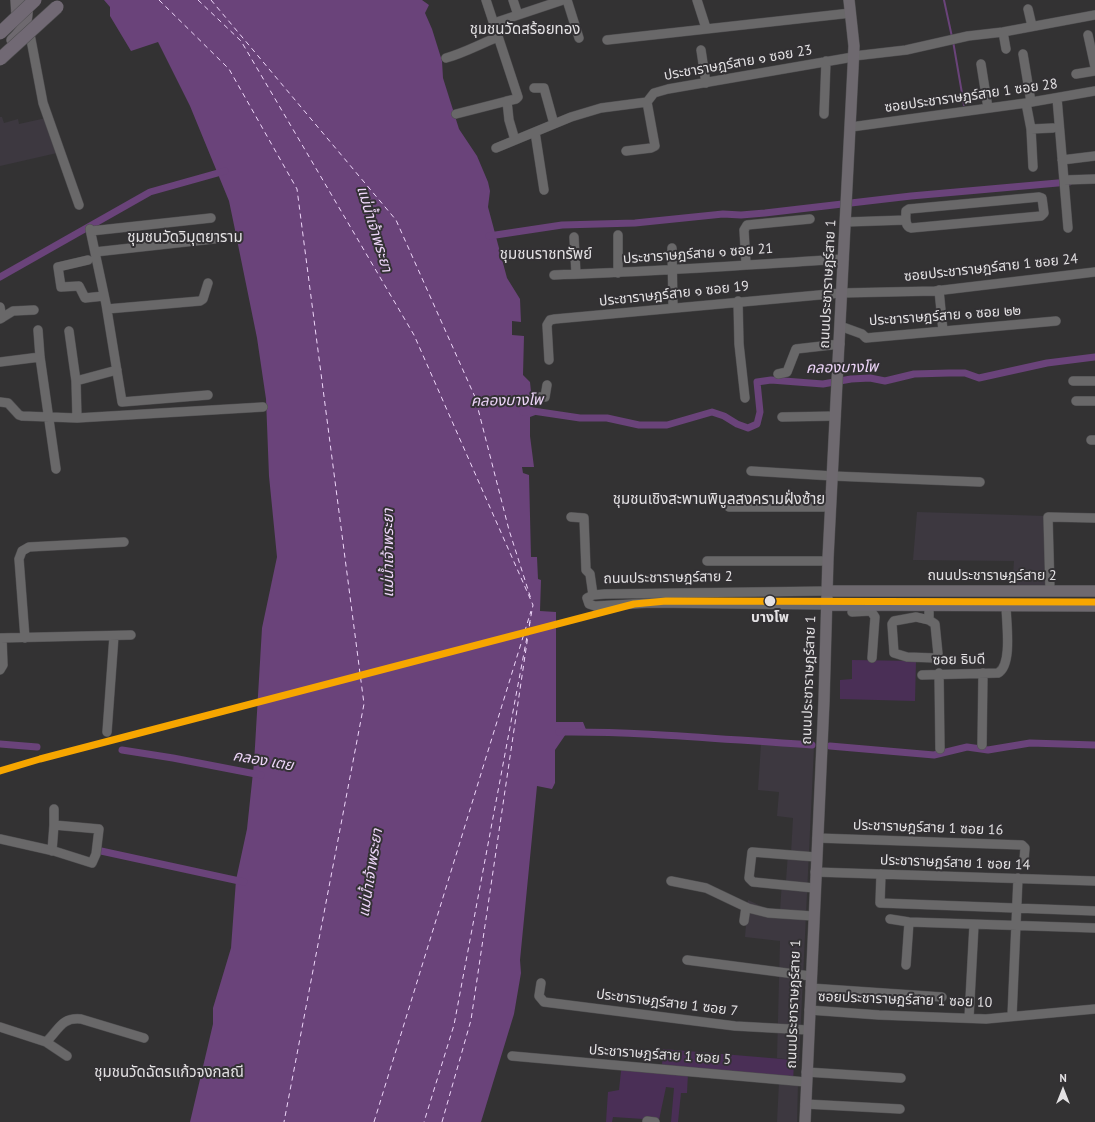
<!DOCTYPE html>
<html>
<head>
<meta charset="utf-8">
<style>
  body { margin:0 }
  #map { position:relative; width:1095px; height:1122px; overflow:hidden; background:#333233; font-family:"PT Sans",sans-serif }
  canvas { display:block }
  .north { position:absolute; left:1043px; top:1070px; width:40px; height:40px; -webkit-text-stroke:3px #333134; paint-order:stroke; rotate:0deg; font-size:11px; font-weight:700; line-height:16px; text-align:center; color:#e3e1e3 }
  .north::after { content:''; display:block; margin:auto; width:14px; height:18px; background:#e3e1e3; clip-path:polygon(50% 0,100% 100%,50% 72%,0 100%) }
</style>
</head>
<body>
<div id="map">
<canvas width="1095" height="1122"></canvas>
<div class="north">N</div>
</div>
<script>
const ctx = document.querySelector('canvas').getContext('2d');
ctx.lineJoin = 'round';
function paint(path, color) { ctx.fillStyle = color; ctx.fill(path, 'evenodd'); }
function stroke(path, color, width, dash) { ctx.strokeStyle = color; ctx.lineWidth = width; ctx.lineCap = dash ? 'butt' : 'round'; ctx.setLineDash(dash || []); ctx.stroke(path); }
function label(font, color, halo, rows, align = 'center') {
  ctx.font = font + ' "PT Sans","Noto Sans Thai",sans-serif'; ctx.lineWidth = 4; ctx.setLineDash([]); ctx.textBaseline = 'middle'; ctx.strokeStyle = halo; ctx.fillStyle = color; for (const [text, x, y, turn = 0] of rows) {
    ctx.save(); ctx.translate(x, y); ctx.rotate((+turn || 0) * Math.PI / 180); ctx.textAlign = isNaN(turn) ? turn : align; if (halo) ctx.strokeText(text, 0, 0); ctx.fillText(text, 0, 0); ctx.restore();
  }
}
const built = new Path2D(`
  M0,117h2l2,6 14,-4 1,5 27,-6 11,35 -57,13z
  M917,512l128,4 3,73h-36l2,-28 -101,-1z
  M761,744l53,3 -15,314 -22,-3 3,-117 -35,-4 3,-37 19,9 13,2 2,-30h4l2,-28h3l2,-35 -16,-2 2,-24 -21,-2z
  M779,1082l19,2 -1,38h-20z`);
const green = new Path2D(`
  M852,660l64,1 -1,40 -75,-2v-19l12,-1z
  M663,1049l131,11 -1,24 -105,-11 -1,20h-6l-3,29h-7l3,-34 -8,-1 -7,33 -46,-3 -1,5h-6l2,-30 11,-2 3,-28 40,3z`);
const water = new Path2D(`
  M104,0h318l7,5 -4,8 7,16 10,32 1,17 16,51 18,27 11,26 2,9 -2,16 19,71 13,21 1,23 -9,-1v14l12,1 -1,39 7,7 3,29 5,3 -8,3v19l4,31h-12l1,6 6,2 2,82h6l1,22 3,1 -1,31 16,1v110h27l4,10 -5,-2 -14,1 -13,19v33l-3,6 -15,-3 -17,174 1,13 -7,41 -33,108h-291l23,-98v-16l18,-60 5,-68 11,-51 7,-66 8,-135 15,-71 -8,-81 -3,-77 -9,-61 -23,-113 -5,-24 -39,-95 -32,-64 -27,9 -21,-35v-9z`);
const stream = new Path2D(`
  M944,0l8,37
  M953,41l11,64`);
const canal = new Path2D(`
  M489,236l73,-11 73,-2 88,-9 18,1 24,-2 146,-17 158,-14
  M0,277l150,-85 75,-21
  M523,412l10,-1 47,7h27l32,7h28l45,-13 12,4 13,8 11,4 9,-4 3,-12 -3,-30 14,-2 52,4 28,-5 19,-1 15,3 29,-7 35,-1h16l14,5 68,-15 48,-6
  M559,732c84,-1 169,8 253,13
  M0,744l37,3
  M830,746l104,9 33,-8 21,3 42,-7 65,2
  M122,750l51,8 88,17
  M101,851l143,31`);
const ferry = new Path2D(`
  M159,0l70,69 68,120 67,515 -80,418
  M198,0l43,41 173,294 119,270 -79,420 -30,97
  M211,0l185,220 79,177 34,133 22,69
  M374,1122l157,-511
  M442,1122l29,-102 59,-398`);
const minor = new Path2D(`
  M486,0l32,97 -2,2 -9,2 2,19 6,20
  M513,0l5,15
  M567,0l12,38
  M697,0l9,28
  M1028,9l4,17
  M494,23l69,-23
  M29,29l14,74 36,102
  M1003,32l3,17
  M1088,35l7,32
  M607,40l244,-27
  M701,50l5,33
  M1023,54l8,48
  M854,56l52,-6 62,-14 35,-4 92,-17
  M446,58c18,-5 34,-14 52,-21
  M981,64l7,44
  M1076,74l19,-3
  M534,88h10l10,36
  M1057,98l11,130
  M1026,103l5,26 22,-1
  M456,114l51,-13
  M824,114l2,-53
  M851,127l175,-24 69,-12
  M1031,129l2,38
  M535,132l9,58
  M496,148l75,-31 30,-9 46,-6 7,-9 14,-4 185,-32
  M626,151l25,-3 4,-2 -8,-44
  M1062,160l33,-4
  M1064,180l31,-1
  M1039,197l3,1 2,15 -3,3 -130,12c-7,-2 -5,-11 -5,-17l3,-2z
  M846,222l60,-2
  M90,229l16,75 16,98 86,-7
  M91,231l120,-13
  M574,237l2,37
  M672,248l1,60
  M95,252l127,-14
  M88,260l-30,7 3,20 18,-1 6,12 19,-2
  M746,264l-2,-34 3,-5 63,-6
  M618,273v-38
  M554,275c97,-3 193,-10 290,-16
  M939,290l4,41
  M738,301l1,43 6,54
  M0,307l2,11
  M107,309l93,-8 3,-2 5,-16
  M0,319l13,-8 21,-1
  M840,326l22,8 4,4 190,-17
  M38,330l2,27 16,112
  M69,331l7,50
  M549,360l-2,-35 3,-5 5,-1 286,-26 94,-2 160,-19
  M0,362l40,-5
  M778,374l9,-2 9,-23 44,-5
  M1073,381h22
  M539,397h6l2,-12
  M1076,401h19
  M0,402l8,1 11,12 3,1 55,2 -1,-37 41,-11
  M782,417l54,-1
  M77,418l186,-11
  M1091,440h4
  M751,471l82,5 147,6
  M729,507h102
  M571,517l13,1 2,52 4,4 3,21
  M707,561h121
  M1050,591l-2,-74 47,1
  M826,605l-175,-2 -56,3 -6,-2 -2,-6 6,-3 12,-1 222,-3
  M871,611l4,6 -3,41
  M852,612l19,-1 -1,-5
  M929,620l6,4 3,30 -2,4 -29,-1 -13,-4 -2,-29 2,-3 22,-4 13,3v-15
  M0,638l131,-3
  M25,638l-6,-79 3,-8 7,-4 95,-5
  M0,670l3,-5 -1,-27
  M939,673l1,76
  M922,675l76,-2c15,-8 8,-52 8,-68
  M107,732l7,-96
  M982,745l1,-72
  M54,825v-16
  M817,838l205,7 3,3 -1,12
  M0,839l54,12 38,12 4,-9 3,-25 -45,-4 -2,26
  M815,872l280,9
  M881,874l-1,29 215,8
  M671,881l35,7 42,20 20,5 45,3
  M814,888l-61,-6 -4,-4 3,-26 64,5
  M890,919l19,3 186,6
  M744,921l2,-14
  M687,960l123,16
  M906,965l3,-43
  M541,983l-2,13 5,6 191,24 73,4
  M810,988l132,9
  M809,1010l70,5 107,4 109,-10
  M1012,1016l6,-138
  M969,1018l5,-93
  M0,1027l46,15 21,14
  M46,1042c13,-12 15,-25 35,-23l63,19
  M512,1056l294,26
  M806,1072l95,6
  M805,1104l95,5
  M647,1121l8,1`);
const major = new Path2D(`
  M14,22l3,-6 -1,-16
  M12,40c15,-14 16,-20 15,-39
  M827,591h268
  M826,605l269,1
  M805,1122l19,-421 4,-143 25,-490 1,-22 -5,-46`);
const highwayBridge = new Path2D(`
  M0,33l35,-33
  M0,59l57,-52`);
const metro1 = new Path2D(`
  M0,771l40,-12 594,-155 32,-3 429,1`);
const markers = [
  [770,601,6,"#e3e1e3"]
];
const streetNames = [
  ["ประชาราษฎร์สาย ๑ ซอย 23",738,63,-10],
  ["ซอยประชาราษฎร์สาย 1 ซอย 28",971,96,-8],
  ["ประชาราษฎร์สาย ๑ ซอย 21",698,254,-4],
  ["ซอยประชาราษฎร์สาย 1 ซอย 24",991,268,-6],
  ["ถนนประชาราษฎร์สาย 1",828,284,-87],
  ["ประชาราษฎร์สาย ๑ ซอย 19",674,294,-6],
  ["ประชาราษฎร์สาย ๑ ซอย ๒๒",945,316,-4],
  ["ถนนประชาราษฎร์สาย 2",992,576],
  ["ถนนประชาราษฎร์สาย 2",668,578,-1],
  ["ซอย ธิบดี",959,660,-1],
  ["ถนนประชาราษฎร์สาย 1",809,680,-88],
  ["ประชาราษฎร์สาย 1 ซอย 16",928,828,2],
  ["ประชาราษฎร์สาย 1 ซอย 14",955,863,2],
  ["ซอยประชาราษฎร์สาย 1 ซอย 10",905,1000,2],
  ["ประชาราษฎร์สาย 1 ซอย 7",667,1003,7],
  ["ถนนประชาราษฎร์สาย 1",794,1004,-88],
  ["ประชาราษฎร์สาย 1 ซอย 5",660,1055,4]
];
const stopNames = [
  ["บางโพ",770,618]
];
const neighbourhoodNames = [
  ["ชุมชนวัดสร้อยทอง",525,30],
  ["ชุมชนวัดวิมุตยาราม",185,238],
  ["ชุมชนราชทรัพย์",546,255],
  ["ชุมชนเชิงสะพานพิบูลสงครามฝั่งซ้าย",719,500],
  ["ชุมชนวัดฉัตรแก้วจงกลณี",169,1073]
];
const waterNames = [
  ["แม่น้ำเจ้าพระยา",374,229,73],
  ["คลองบางโพ",842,368,-1],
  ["คลองบางโพ",507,401,-1],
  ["แม่น้ำเจ้าพระยา",389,553,-90],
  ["คลอง เตย",263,761,10],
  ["แม่น้ำเจ้าพระยา",371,873,-81]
];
paint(built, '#3d3840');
paint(green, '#4a2f56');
paint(water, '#6a437a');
stroke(stream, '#6a437a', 2);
stroke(canal, '#6a437a', 7);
stroke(ferry, '#eed6f9', 1, [5, 4]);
stroke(minor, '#4f4e50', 10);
stroke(major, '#4f4e50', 12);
stroke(minor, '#696869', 9);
stroke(major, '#6e696f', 11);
stroke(highwayBridge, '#4f4e50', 14, []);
stroke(highwayBridge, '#716974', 13);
stroke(metro1, '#f7a600', 7);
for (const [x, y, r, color] of markers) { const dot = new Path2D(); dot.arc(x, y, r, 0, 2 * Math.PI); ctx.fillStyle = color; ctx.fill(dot); stroke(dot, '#333134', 1.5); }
label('14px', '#e3e1e3', '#333134', streetNames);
label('bold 14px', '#e3e1e3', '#333134', stopNames);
label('15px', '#e3e1e3', '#333134', neighbourhoodNames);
label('italic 15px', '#eed6f9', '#333134', waterNames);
</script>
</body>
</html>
